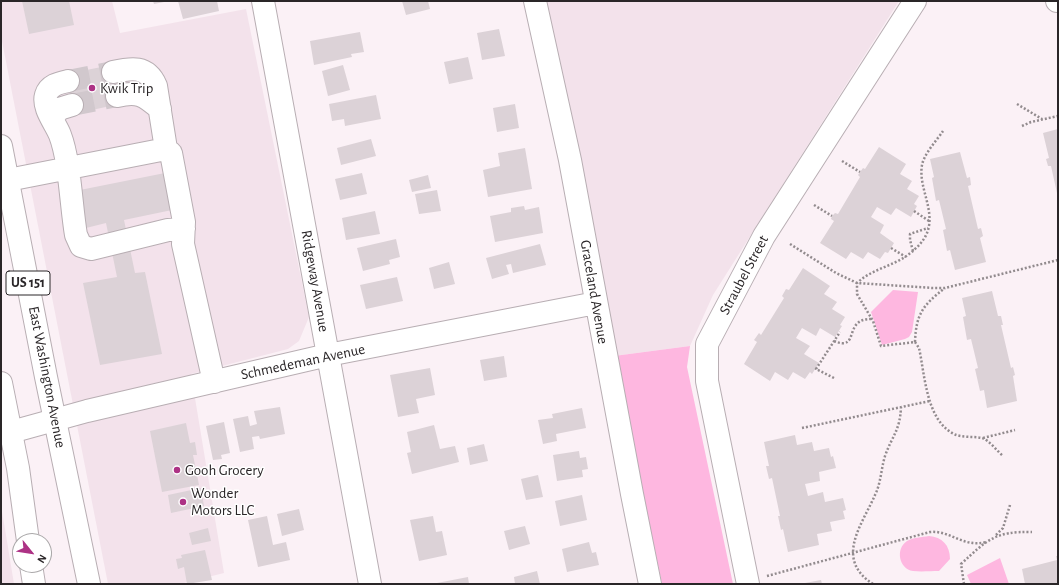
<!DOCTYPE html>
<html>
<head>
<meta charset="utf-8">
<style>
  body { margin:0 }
  #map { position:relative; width:1059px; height:585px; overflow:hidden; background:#fbf1f6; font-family:"Alegreya Sans",sans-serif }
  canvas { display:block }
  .frame { position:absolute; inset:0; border:2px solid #2a2628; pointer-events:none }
  .north { position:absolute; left:12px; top:533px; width:40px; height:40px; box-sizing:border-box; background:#fff; border:1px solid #aaa8a9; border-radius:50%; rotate:120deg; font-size:11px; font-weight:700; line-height:16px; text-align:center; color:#2a2628 }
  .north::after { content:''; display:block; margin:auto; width:14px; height:18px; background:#ad3285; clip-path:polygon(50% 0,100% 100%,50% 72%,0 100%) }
</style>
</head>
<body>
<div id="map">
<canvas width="1059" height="585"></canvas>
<div class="frame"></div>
<div class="north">N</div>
</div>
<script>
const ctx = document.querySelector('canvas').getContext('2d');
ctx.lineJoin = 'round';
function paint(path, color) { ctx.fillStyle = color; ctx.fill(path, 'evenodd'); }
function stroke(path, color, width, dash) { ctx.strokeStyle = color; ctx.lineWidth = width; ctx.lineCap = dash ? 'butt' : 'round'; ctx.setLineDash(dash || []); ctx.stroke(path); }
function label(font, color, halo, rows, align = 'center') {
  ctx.font = font + ' "Alegreya Sans",sans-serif'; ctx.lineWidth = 3; ctx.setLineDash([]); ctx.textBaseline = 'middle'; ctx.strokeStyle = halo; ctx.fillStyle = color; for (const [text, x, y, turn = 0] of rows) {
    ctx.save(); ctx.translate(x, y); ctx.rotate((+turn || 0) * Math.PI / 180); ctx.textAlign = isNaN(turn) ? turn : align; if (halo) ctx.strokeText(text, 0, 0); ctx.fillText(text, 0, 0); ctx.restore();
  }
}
const built = new Path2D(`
  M1,1h111l8,32 126,-24 63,308 -10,24 -11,8 -97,25 33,199 -44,11h-72l-107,-548z
  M546,1h353l-186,294 -23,51 -76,10z
  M1,506l4,23 9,55h-13z`);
const green = new Path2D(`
  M893,290l25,2 -6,40 -3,5 -4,2 -23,6 -11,-33z
  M690,346l-3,21 46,217h-71l-48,-228z
  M929,536c13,1 21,9 21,23l-11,12c-8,0 -18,1 -26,0 -14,-2 -18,-22 -6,-30 5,-3 15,-4 22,-5z
  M1000,558l9,26h-38l-4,-9z`);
const building = new Path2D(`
  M22,1h47l5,24 -45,9z
  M153,1h11v1l-10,2z
  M178,1h39l2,10 -36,8z
  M402,1h26l2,8 -24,6z
  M499,29l6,27 -23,4 -5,-27z
  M360,32l4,20 -13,2 1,3 -38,8 -4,-24z
  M468,57l5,22 -24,5 -5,-22z
  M111,65l8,39 -45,10 -7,-40z
  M343,65l7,25 -22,6 -6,-25z
  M376,95l5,24 -36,7 -1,-7 -12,2 -3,-17z
  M515,104l4,24 -22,4 -4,-24z
  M1058,129v64h-1l-6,-27h-3l-2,-7 3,-1 -6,-25z
  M371,139l5,17 -35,9 -4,-17z
  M879,147l27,17 -6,10 12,7 -5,8 12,7 -5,8 3,2 -6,11 -15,-9 -5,7 -14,-8 -6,10 13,8 -4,8 14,10 -6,10 -3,-1 -5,7 -12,-7 -5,7 -12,-7 -5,7 -26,-16 14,-22 -3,-2 1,-3 3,-3 3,1 22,-37 -2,-2 5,-7 2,1z
  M525,148l7,41 -44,8 -5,-27 17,-4 -2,-13z
  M960,152l7,26 3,-1 1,8 -3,1 10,43 3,-1 2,8 -3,2 6,24 -31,8 -5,-20 -3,1 -4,-21 3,-1 -7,-29 -3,1 -4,-23 2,-1 -4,-18z
  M165,173l7,37 -48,10 11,53 10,-1 17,82 -62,11 -17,-82 34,-6 -11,-54 -24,6 -7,-38z
  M362,173l5,21 -27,6 -5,-21z
  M428,175l3,13 -19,4 -3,-12z
  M437,190l4,21 -22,3 -4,-20z
  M524,206l1,4 14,-3 4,26 -48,9 -5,-26 21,-4v-4z
  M375,211l5,23 -34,6 -4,-22z
  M396,239l4,18 -11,3 1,4 -27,7 -6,-23z
  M540,244l6,21 -33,8 -2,-9 -5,1 3,9 -17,5 -6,-21z
  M449,262l6,22 -21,5 -5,-21z
  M803,268l27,18 -6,8 13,8 -5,7 13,8 -5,8 2,1 -7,11 -15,-9 -4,8 -14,-8 -6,10 14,8 -6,8 15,9 -7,11 -2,-2 -5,7 -12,-7 -5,8 -13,-8 -5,9 -26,-17 13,-22 -3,-2 5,-7 2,2 23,-37 -2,-2 4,-7 3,1z
  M397,277l6,24 -37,8 -6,-24z
  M992,291l6,25h3l2,9h-2l10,43 2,-1 2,8 -2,1 4,25 -30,7 -3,-18 -4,1 -5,-22 3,-1 -7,-29 -4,1 -4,-23 3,-1 -4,-18z
  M504,356l3,21 -23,4 -4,-21z
  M430,368l5,27 -19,4 3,14 -21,4 -8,-42z
  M280,407l5,27 -25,5 -1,-3 -7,1 2,12 -14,3 -7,-33 15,-3 2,10 7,-2 -3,-13z
  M582,408l4,20 -30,6 1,7 -14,3 -5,-24 15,-2 -1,-4z
  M224,422l6,31 -9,2 1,4 -9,1 -7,-34z
  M186,423l4,20 5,-1 2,13h-4l6,30 -37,7 -12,-61z
  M434,425l6,24 15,-3 4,16 -47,12 -5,-21 4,-1 -4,-20z
  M795,435l2,10 15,-3 2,9 15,-3 2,9 2,-1 3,12 -17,4 1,9 -15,3 3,12 15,-4 2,10 18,-4 3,12 -3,1 2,8 -15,3 2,9 -15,3 2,11 -31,7 -5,-23 -2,1 -3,-14h2l-8,-38 -3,1 -3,-13h3l-5,-24z
  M484,444l4,17 -18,4 -3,-17z
  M579,451l1,7 6,-1 2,12 -6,1 1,7 -26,4 -4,-26z
  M538,475l5,22 -17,3 -5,-21z
  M201,488l3,18 -33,7 -3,-18z
  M582,495l5,25 -27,6 -5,-25z
  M299,509l5,21 -22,6 -5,-22z
  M267,516l6,29 13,-3 4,18 -32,7 -10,-47z
  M433,516l3,16 6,-1 5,24 -28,6 -9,-41z
  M525,526l5,18 -21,6 -5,-19z
  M208,528l3,13 -19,4 -3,-12z
  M589,542l3,11 4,-1 3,13 -32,7 -5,-23z
  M205,550l7,30 -25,4 -3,-17 -6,2 -2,-10 6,-1 -1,-3z
  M1056,556h2v28h-33l-3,-15 35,-9z
  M537,571l3,13h-25l-1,-7z
  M468,577l1,7h-32v-1z
  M821,580l1,4h-17v-1z`);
const minorTunnel = new Path2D(`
  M68,81l45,-9
  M72,105l45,-9`);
const path = new Path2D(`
  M1017,104l25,15
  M1022,126l9,-4 27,-6
  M943,131c-6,9 -19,23 -21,34 -5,28 24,57 -7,84 -17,17 -41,18 -58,34v11l16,27 8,25 34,-4 4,6c6,27 7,72 35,86 8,4 19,2 28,4 7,2 15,13 21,18
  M842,161l18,11
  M814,205l18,11
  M914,211l15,10
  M790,244l46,29 21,10 76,5h12l113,-28
  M891,248l15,9
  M913,251l-3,-11v-6l18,-6
  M834,341c27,11 8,-23 38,-22
  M915,342c1,-28 8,-37 30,-54
  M834,378l-18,-9 24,-37
  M802,428l128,-27
  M983,438l32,-8
  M996,535l7,-7 7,-23
  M767,576l163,-44c20,-2 33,16 56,10
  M873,584c-39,-25 -11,-59 2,-89 6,-12 6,-26 10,-39 7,-20 15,-25 16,-49
  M964,584l-3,-20c26,-24 34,-33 71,-32`);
const minor = new Path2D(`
  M263,1l107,583
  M535,1l35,159 62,334 18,90
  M1057,1h1
  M113,72c18,-4 34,-7 43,14l10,63
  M68,81c-9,2 -19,4 -22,14 -4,13 10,29 14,40 10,26 11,71 16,100l5,11 10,3 77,-19 16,-1
  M117,96c21,-5 27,-1 43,13
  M52,119l7,-10 13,-4
  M8,180l158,-31 5,4 13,69 -1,22 31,138
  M11,432l76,-21 241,-56 268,-52
  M748,584l-41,-203v-37l57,-108 151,-235`);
const major = new Path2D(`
  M1,146l45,231 43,207
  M1,383l17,85 10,73
  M31,565l3,19`);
const markers = [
  [92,88,4,"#ad3285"],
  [177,470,4,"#ad3285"],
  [183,502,4,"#ad3285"]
];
const shields = [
  [28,283,44]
];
const shieldNames = [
  ["US 151",28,283]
];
const poiNames = [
  ["Kwik Trip",100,88],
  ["Gooh Grocery",185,470],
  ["Wonder",191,493],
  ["Motors LLC",191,510]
];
const streetNames = [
  ["Straubel Street",744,275,-62],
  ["Ridgeway Avenue",315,281,80],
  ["Graceland Avenue",594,292,80],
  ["Schmedeman Avenue",303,362,-12],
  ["East Washington Avenue",47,377,79]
];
paint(built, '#f3e2eb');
paint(green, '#feb7e0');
paint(building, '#dcd2d7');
stroke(minorTunnel, '#d1c8cd', 22, [22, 11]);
stroke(minor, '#b8aeb3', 24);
stroke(major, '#b8aeb3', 24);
stroke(path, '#928b8e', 2.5, [2, 2]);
stroke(minor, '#fff', 22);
stroke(major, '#fff', 22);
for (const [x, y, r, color] of markers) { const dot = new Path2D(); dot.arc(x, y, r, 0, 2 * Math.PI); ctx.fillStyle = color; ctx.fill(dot); stroke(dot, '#fff', 1.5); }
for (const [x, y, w] of shields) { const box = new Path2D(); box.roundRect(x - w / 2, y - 12, w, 24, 3); ctx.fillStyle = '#fff'; ctx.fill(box); stroke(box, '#2a2628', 1); }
label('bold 14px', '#2a2628', null, shieldNames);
label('15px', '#2a2628', '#fff', poiNames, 'left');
label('15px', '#2a2628', '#fff', streetNames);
</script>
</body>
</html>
